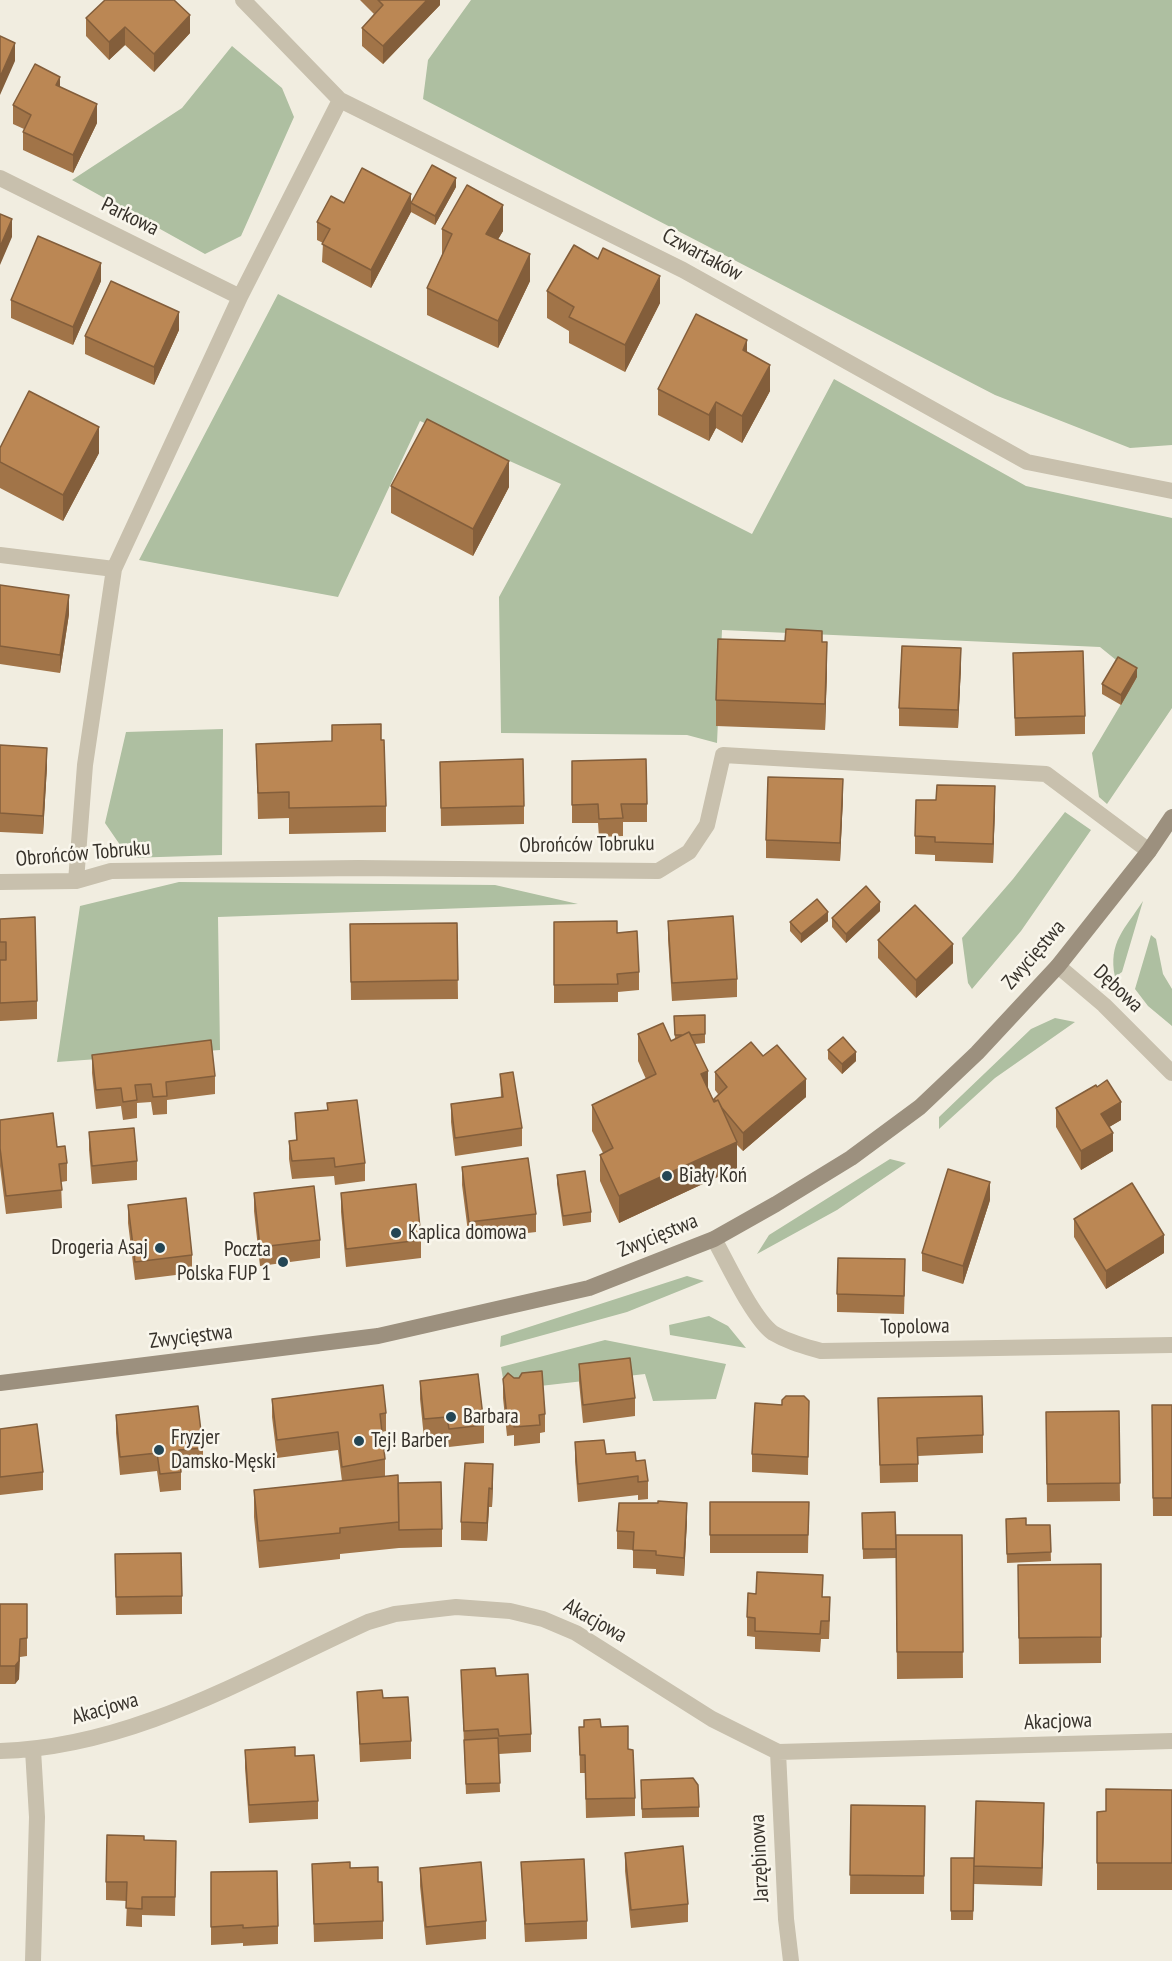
<!DOCTYPE html>
<html>
<head>
<meta charset="utf-8">
<style>
  body { margin:0 }
  canvas { display:block; background:#f1ede0 }
</style>
</head>
<body>
<canvas width="1172" height="1961"></canvas>
<script>
const ctx = document.querySelector('canvas').getContext('2d');
ctx.lineJoin = 'round';
function paint(path, color) { ctx.fillStyle = color; ctx.fill(path, 'evenodd'); }
function stroke(path, color, width, dash) { ctx.strokeStyle = color; ctx.lineWidth = width; ctx.lineCap = dash ? 'butt' : 'round'; ctx.setLineDash(dash || []); ctx.stroke(path); }
function label(font, color, halo, rows, align = 'center') {
  ctx.font = font + ' "PT Sans Narrow",sans-serif'; ctx.lineWidth = 5; ctx.setLineDash([]); ctx.textBaseline = 'middle'; ctx.strokeStyle = halo; ctx.fillStyle = color; for (const [text, x, y, turn = 0] of rows) {
    ctx.save(); ctx.translate(x, y); ctx.rotate((+turn || 0) * Math.PI / 180); ctx.textAlign = isNaN(turn) ? turn : align; if (halo) ctx.strokeText(text, 0, 0); ctx.fillText(text, 0, 0); ctx.restore();
  }
}
const green = new Path2D(`
  M471,0h701v445l-42,3 -135,-53 -572,-296 5,-39z
  M232,46l50,42 12,29 -53,119 -36,18 -133,-74 110,-72z
  M278,294l474,240 82,-155 192,107 146,32v190l-65,96 -8,-7 -7,-44 45,-76 -37,-30 -378,-17 -5,113 -30,-8 -186,-2 -2,-136 62,-113 -141,-63 -82,176 -199,-37z
  M223,729l-1,126 -93,3 -24,-35 21,-91z
  M1065,812l26,18 -70,101 -49,58 -4,-6 -6,-45 51,-59z
  M179,882l316,3 83,19 -360,13 2,133 -163,12 23,-156z
  M1143,901l-21,71 -7,5c-7,-35 10,-48 28,-76z
  M1151,935l5,4 7,35 9,15v37l-24,-20 -13,-17z
  M1055,1018l20,4 -80,56 -56,51v-12l92,-88z
  M890,1159l16,4 -69,47 -80,44 12,-19z
  M687,1276l17,5 -77,31 -127,35 1,-11z
  M709,1316l19,10 18,22 -76,-13 -1,-10z
  M605,1340l121,24 -10,35 -63,2 -8,-27 -140,16 -4,-23z`);
const minor = new Path2D(`
  M243,0l97,100 343,170 344,192 145,29
  M0,178l240,119
  M0,555l114,14
  M76,881l9,-116 29,-196 126,-272 100,-197
  M0,882l76,-1 35,-10 247,-3 300,3 31,-19 18,-27 16,-70 323,19 103,77
  M1058,966l46,39 68,68
  M714,1239c13,23 39,80 59,94 15,9 31,13 48,18l351,-6
  M0,1751c134,-4 249,-75 368,-129l27,-8 61,-7 54,4 33,8 33,14 136,86 66,33 394,-11
  M778,1752l8,167 5,42
  M33,1961l4,-144 -4,-67`);
const secondary = new Path2D(`
  M0,1383l378,-47 211,-48 125,-49 62,-35 75,-46 69,-51 57,-54 81,-87 91,-115 23,-34`);
const wall = new Path2D(`
  M360,0h80v5l-57,59 -21,-18v-18l12,-14z
  M86,18l104,15 -36,39 -29,-27 -16,15 -23,-24z
  M60,87l37,36 -24,50 -50,-23v-18l1,-3 -11,-5v-19z
  M456,187l-21,38 -24,-13 -40,76 -49,-26 1,-19 -6,-3v-18l27,-19h67z
  M442,229l61,2 -5,8 32,42 -32,67 -71,-33v-27l15,-33z
  M101,281l-28,64 -62,-27v-18z
  M547,291l113,12 -35,69 -56,-29v-12l-22,-13z
  M179,330l-25,55 -69,-31v-18z
  M658,389l112,2 -28,52 -26,-15 -7,13 -51,-26z
  M0,448l99,5 -36,68 -63,-33z
  M391,486l118,1 -36,69 -82,-43z
  M0,585l69,29 -9,59 -60,-9z
  M822,642l5,27 -2,61 -109,-4v-26z
  M1013,653l72,63v18l-70,2z
  M961,666l-3,62 -59,-2v-18z
  M1137,677l-16,28 -19,-11v-10z
  M381,740l5,66v26l-97,2v-16l-31,1 -2,-75z
  M0,745l47,21 -4,68 -43,-2z
  M572,761l75,43v18h-24v14l-24,1 -1,-14h-26z
  M440,762l84,44v18l-83,2z
  M843,797l-3,64 -74,-3v-18z
  M995,805l-2,58 -58,-2v-6l-20,-1v-18z
  M880,911l-34,32 -14,-16v-9z
  M0,919l37,82v18l-37,2z
  M668,921l69,58v18l-65,4 -4,-62z
  M828,921l-27,22 -11,-12v-9z
  M554,922l63,11 22,39v18l-21,2v10l-64,1z
  M457,923l1,76 -107,1 -1,-76z
  M878,940l75,23 -37,35 -38,-40z
  M705,1015v28l-10,1 13,46 6,10v-1l4,-5 -3,-4v-18l48,-16 43,41 -63,54 -6,-6v23l-118,55 -19,-42v-26l3,-2 -11,-22v-26l54,-26 -8,-18v-27l33,7 4,-2 -1,-23z
  M828,1050l28,11 -14,13 -14,-15z
  M92,1055l123,21v18l-48,6v14l-14,1 -2,-13 -14,1v15l-14,2 -2,-14 -25,3 -4,-36z
  M500,1074l22,54v18l-67,10 -4,-34v-18l50,-6z
  M327,1103l38,60v18l-30,4 -1,-9 -42,3 -3,-20v-18l7,-1 -1,-27 32,-3z
  M1056,1108l65,12 -12,7 4,24 -32,19 -25,-43z
  M0,1120l57,27 10,16v18l-6,1 1,26 -56,6 -6,-48z
  M89,1132l48,29v19l-45,4 -3,-34z
  M462,1167l74,47v18l-67,8 -7,-55z
  M557,1175l34,37v10l-28,4 -6,-42z
  M254,1193l66,47v18l-60,8 -6,-55z
  M341,1193l80,47v18l-75,9 -5,-55z
  M990,1200l-27,84 -41,-13v-18z
  M128,1205l64,50v18l-57,7 -7,-57z
  M1074,1219l90,34 -58,36 -32,-52z
  M905,1278l-1,36 -67,-2v-18z
  M579,1364l56,34v18l-52,7 -4,-41z
  M503,1379l42,35v18l-5,1v10l-26,3v-11l-7,1 -4,-38z
  M420,1381l64,44v18l-35,4 -2,-12 -23,3 -4,-39z
  M878,1398l105,37v18l-65,3v26l-38,1z
  M272,1399l114,14v18l-4,1 3,27v18l13,6 44,46v18l-43,1 -59,6v5l-81,9 -5,-51v-27l88,-9 -4,-31 -61,8 -5,-41z
  M809,1401l-1,74 -56,-3v-18l30,-49z
  M1152,1405h20v111h-19z
  M1119,1411l1,90 -73,1 -1,-90z
  M116,1415l87,33v18l-22,2v22l-21,2 -3,-21 -37,4 -4,-42z
  M0,1429l43,43v18l-43,5z
  M575,1442l31,12 30,7 12,20v18l-10,1v-5l-60,7 -3,-41z
  M493,1482l-1,25h-3l-2,34 -26,-1v-18z
  M710,1502h99l-1,51h-98z
  M895,1512l1,46 -33,1 -1,-46z
  M1006,1519l20,6h24l1,36 -44,2z
  M687,1521l-3,55 -28,-2v-5l-23,-1v-18l-16,-1v-18z
  M896,1535h66l1,143 -66,1z
  M1101,1564v99l-82,1 -1,-99z
  M115,1572l67,24v18l-66,1z
  M823,1597l7,18 -1,24h-8l-1,13 -65,-3v-12l-8,-1v-19z
  M0,1604h27v52l-7,1 -1,22 -4,5h-15z
  M461,1670l35,6 35,58v18l-32,2 1,38 -34,2z
  M357,1692l26,6 28,43v18l-51,3z
  M579,1727h22l27,22 7,49v18l-49,2 -1,-45h-5z
  M245,1750l50,6 23,45v18l-69,4 -4,-55z
  M641,1780l58,27v10l-57,1z
  M1172,1790v100h-75v-78l9,-1z
  M851,1805l74,1 -1,88h-74z
  M1044,1821l-2,65 -68,-2 -1,36h-22v-62h23z
  M144,1840l32,19 -1,57 -33,-1v12l-16,-1 1,-25 -21,-1v-18z
  M625,1853l63,51v18l-57,6 -6,-57z
  M521,1862l66,59v18l-62,3z
  M312,1864l38,4 28,14 5,39v18l-69,3z
  M420,1868l66,53v18l-60,6 -6,-59z
  M211,1872l67,54v18l-35,2v-3l-32,2z`);
const shadedWall = new Path2D(`
  M427,0h13v5l-57,59v-18z
  M190,15v18l-36,39v-18z
  M125,27v18l-16,15v-18z
  M15,43v18l-15,34v-18z
  M60,77v18l-4,-10z
  M97,104v19l-24,50v-18z
  M456,178v9l-21,38v-9z
  M411,194v18l-40,76v-18z
  M503,205v26l-17,29v-26z
  M12,219v18l-12,28v-18z
  M530,254v27l-32,67v-27z
  M101,263v18l-28,64v-18z
  M660,276v27l-35,69v-27z
  M179,312v18l-25,55v-18z
  M747,340v27l-4,-17z
  M770,365v26l-28,52v-27z
  M716,402v26l-7,13v-26z
  M99,427v26l-36,68v-26z
  M509,461v26l-36,69v-27z
  M69,595v19l-9,59v-18z
  M827,642v27l-2,61v-26z
  M961,648v18l-3,62v-18z
  M1137,668v9l-16,28v-10z
  M47,748v18l-4,68v-18z
  M843,779v18l-3,64v-18z
  M995,786v19l-2,58v-19z
  M880,902v9l-34,32v-9z
  M828,912v9l-27,22v-9z
  M953,944v19l-37,35v-18z
  M856,1052v9l-14,13v-10z
  M708,1071v26l-7,-23z
  M806,1079v18l-63,54v-18z
  M1121,1102v18l-20,12v-18z
  M1113,1133v18l-32,19v-19z
  M737,1142v26l-118,55v-27z
  M990,1182v18l-27,84v-18z
  M1164,1235v18l-58,36v-18z
  M493,1464v18l-1,25v-18z
  M489,1488v19l-2,34v-18z
  M687,1503v18l-3,55v-18z
  M20,1639l-1,40 -4,5v-18z
  M1044,1803v18l-2,65v-18z`);
const building = new Path2D(`
  M105,0h69l16,15 -36,39 -29,-27 -16,15 -23,-24z
  M378,0h49l-44,46 -21,-18 21,-23z
  M0,36l15,7 -15,34z
  M35,64l25,13 -4,8 41,19 -24,51 -50,-23 8,-17 -18,-10z
  M432,165l24,13 -21,38 -24,-13z
  M362,168l49,26 -40,76 -49,-26 8,-15 -13,-7 14,-26 13,7z
  M467,185l36,20 -17,29 44,20 -32,67 -71,-33 25,-54 -10,-5z
  M0,214l12,5 -12,28z
  M38,236l63,27 -28,64 -62,-27z
  M574,245l24,14 5,-11 57,28 -35,69 -56,-28 5,-10 -27,-16z
  M111,281l68,31 -25,55 -69,-31z
  M696,314l51,26 -4,10 27,15 -28,51 -26,-14 -7,13 -51,-26z
  M29,391l70,36 -36,68 -63,-33v-14z
  M427,419l82,42 -36,68 -82,-43z
  M0,585l69,10 -9,60 -60,-9z
  M786,629l36,2v11h5l-2,62 -109,-4 2,-61 67,2z
  M902,646l59,2 -3,62 -59,-2z
  M1083,651l2,65 -70,2 -2,-65z
  M1118,657l19,11 -16,27 -19,-11z
  M381,724v16h3l2,66 -97,2v-16l-31,1 -2,-49 76,-3v-16z
  M0,745l47,3 -4,68 -43,-3z
  M523,759l1,47 -83,2 -1,-46z
  M646,759l1,45h-26l2,14 -24,1 -1,-15 -26,1v-44z
  M768,777l75,2 -3,64 -74,-3z
  M937,785l58,1 -2,58 -58,-2v-5l-20,-1 1,-36h20z
  M866,886l14,16 -34,32 -14,-16z
  M817,899l11,13 -27,22 -11,-12z
  M915,905l38,39 -37,36 -38,-40z
  M733,916l4,63 -65,4 -4,-62z
  M35,917l2,84 -37,2v-43h6v-18h-6v-23z
  M617,921v12l20,-2 2,41 -22,2 1,10 -64,1v-63z
  M457,923l1,57 -107,2 -1,-58z
  M705,1015v19l-14,1 -2,-3 -6,3h-8l-1,-19z
  M663,1023l8,18 18,-9 19,39 -7,3 13,28 4,-2 19,42 -118,54 -19,-41 13,-7 -21,-43 64,-31 -18,-40z
  M843,1037l13,15 -14,12 -14,-14z
  M211,1040l4,36 -49,6 1,14 -14,1 -2,-13 -16,1 2,15 -14,2 -2,-14 -25,2 -4,-35z
  M751,1042l12,14 14,-11 29,34 -63,54 -21,-25 -4,-8 -2,1 -2,-2 13,-12 -12,-15z
  M513,1072l9,56 -67,10 -4,-34 52,-7 -3,-23z
  M1107,1080l14,22 -20,12 12,19 -32,18 -25,-43 40,-23 1,2z
  M357,1100l8,63 -30,4 -1,-9 -42,3 -3,-20 8,-1 -2,-27 33,-3 -1,-7z
  M53,1113l4,34 8,-1 2,17 -8,1 3,26 -56,6 -6,-48v-28z
  M134,1128l3,33 -45,5 -3,-34z
  M528,1158l8,56 -67,8 -7,-55z
  M948,1169l42,13 -27,84 -41,-13z
  M585,1171l6,41 -28,4 -6,-41z
  M1132,1183l32,52 -58,36 -32,-52z
  M416,1184l5,56 -75,9 -5,-56z
  M314,1186l6,54 -60,7 -6,-54z
  M186,1198l6,57 -57,7 -7,-57z
  M838,1258l67,1 -1,37 -67,-2z
  M630,1358l5,40 -52,7 -4,-41z
  M542,1371l3,43 -6,1 1,10 -26,2v-10h-7l-4,-38 5,-6 6,5h5l3,-5z
  M478,1374l6,51 -35,4 -2,-12 -23,2 -4,-38z
  M383,1385l3,28 -6,1 5,45 -43,8 -4,-35 -61,8 -5,-41z
  M786,1396h18l5,5 -1,56 -56,-3 3,-51 27,2v-5z
  M982,1396l1,39 -66,3 1,26 -38,1 -2,-67z
  M1152,1405h20v93h-19z
  M198,1406l5,42 -24,2 2,22 -21,2 -3,-21 -37,4 -4,-42z
  M1119,1411l1,72 -73,1 -1,-72z
  M37,1424l6,48 -43,5v-48z
  M604,1440l2,14 29,-2 1,9 9,-1 3,21 -10,1v-6l-60,8 -3,-42z
  M465,1463l28,1 -1,25 -3,-1 -2,35 -26,-1z
  M398,1475l1,47 -59,6v5l-81,8 -5,-51z
  M441,1482l1,47 -43,1 -1,-47z
  M658,1501l29,2 -3,55 -28,-3v-4l-23,-1 1,-18 -17,-1 2,-28h39z
  M710,1502h99l-1,33h-98z
  M895,1512l1,37h-33l-1,-36z
  M1026,1518v7h24l1,27 -44,2 -1,-35z
  M896,1535h66l1,117h-66z
  M181,1553l1,43 -66,1 -1,-43z
  M1101,1564v73l-82,1 -1,-73z
  M757,1572l66,3 -1,22h8l-1,24h-8l-1,13 -65,-3v-13l-8,-1 1,-24 8,1z
  M0,1604h27v34l-7,1 -1,22 -4,5h-15z
  M495,1668l1,8 32,-2 3,60 -32,2 -1,-7 -34,2 -3,-61z
  M382,1690l1,8 25,-1 3,44 -51,3 -3,-52z
  M600,1719l1,8 27,-1v23l5,1 2,48 -49,1 -1,-44h-5l-1,-28h5v-7z
  M498,1738l2,45 -34,1 -2,-44z
  M295,1747v9l19,-1 4,46 -69,4 -4,-55z
  M693,1778l5,7 1,22 -57,2 -1,-29z
  M1106,1789l66,1v73h-75v-51l9,-1z
  M976,1801l68,2 -2,65 -68,-2z
  M851,1805l74,1 -1,70 -74,-1z
  M107,1835l37,1v4l32,1 -1,56h-33v12l-16,-1 1,-26h-21z
  M683,1846l5,58 -57,6 -6,-57z
  M951,1858h23l-1,53h-22z
  M584,1859l3,62 -62,3 -4,-62z
  M350,1862v6l28,-1v15h4l1,39 -69,3 -2,-60z
  M481,1862l5,59 -60,6 -6,-59z
  M277,1871l1,55 -35,2v-3l-32,2v-55z`);
const markers = [
  [667,1176,6,"#244655"],
  [396,1233,6,"#244655"],
  [160,1248,6,"#244655"],
  [283,1262,6,"#244655"],
  [451,1417,6,"#244655"],
  [359,1441,6,"#244655"],
  [159,1450,6,"#244655"]
];
const streetNames = [
  ["Parkowa",130,217,26],
  ["Czwartaków",702,255,28],
  ["Obrońców Tobruku",587,845,-1],
  ["Obrońców Tobruku",83,854,-5],
  ["Zwycięstwa",1034,955,-49],
  ["Dębowa",1118,989,43],
  ["Zwycięstwa",658,1236,-22],
  ["Topolowa",915,1327,-1],
  ["Zwycięstwa",191,1337,-7],
  ["Akacjowa",595,1621,29],
  ["Akacjowa",105,1709,-16],
  ["Akacjowa",1058,1722,-2],
  ["Jarzębinowa",760,1858,-93]
];
const poiNames = [
  ["Biały Koń",679,1176],
  ["Kaplica domowa",408,1233],
  ["Drogeria Asaj",148,1248,"right"],
  ["Poczta",271,1250,"right"],
  ["Polska FUP 1",271,1274,"right"],
  ["Barbara",463,1417],
  ["Fryzjer",171,1438],
  ["Damsko-Męski",171,1462],
  ["Tej! Barber",371,1441]
];
paint(green, '#aebfa1');
stroke(minor, '#c8c0ad', 16);
stroke(secondary, '#9c907e', 16);
paint(wall, '#a17448');
paint(shadedWall, '#835e3b');
paint(building, '#bb8754');
stroke(building, '#835e3b', 1.5);
for (const [x, y, r, color] of markers) { const dot = new Path2D(); dot.arc(x, y, r, 0, 2 * Math.PI); ctx.fillStyle = color; ctx.fill(dot); stroke(dot, '#f9f6ec', 2); }
label('21px', '#37322b', '#f9f6ec', streetNames);
label('21px', '#37322b', '#f9f6ec', poiNames, 'left');
</script>
</body>
</html>
